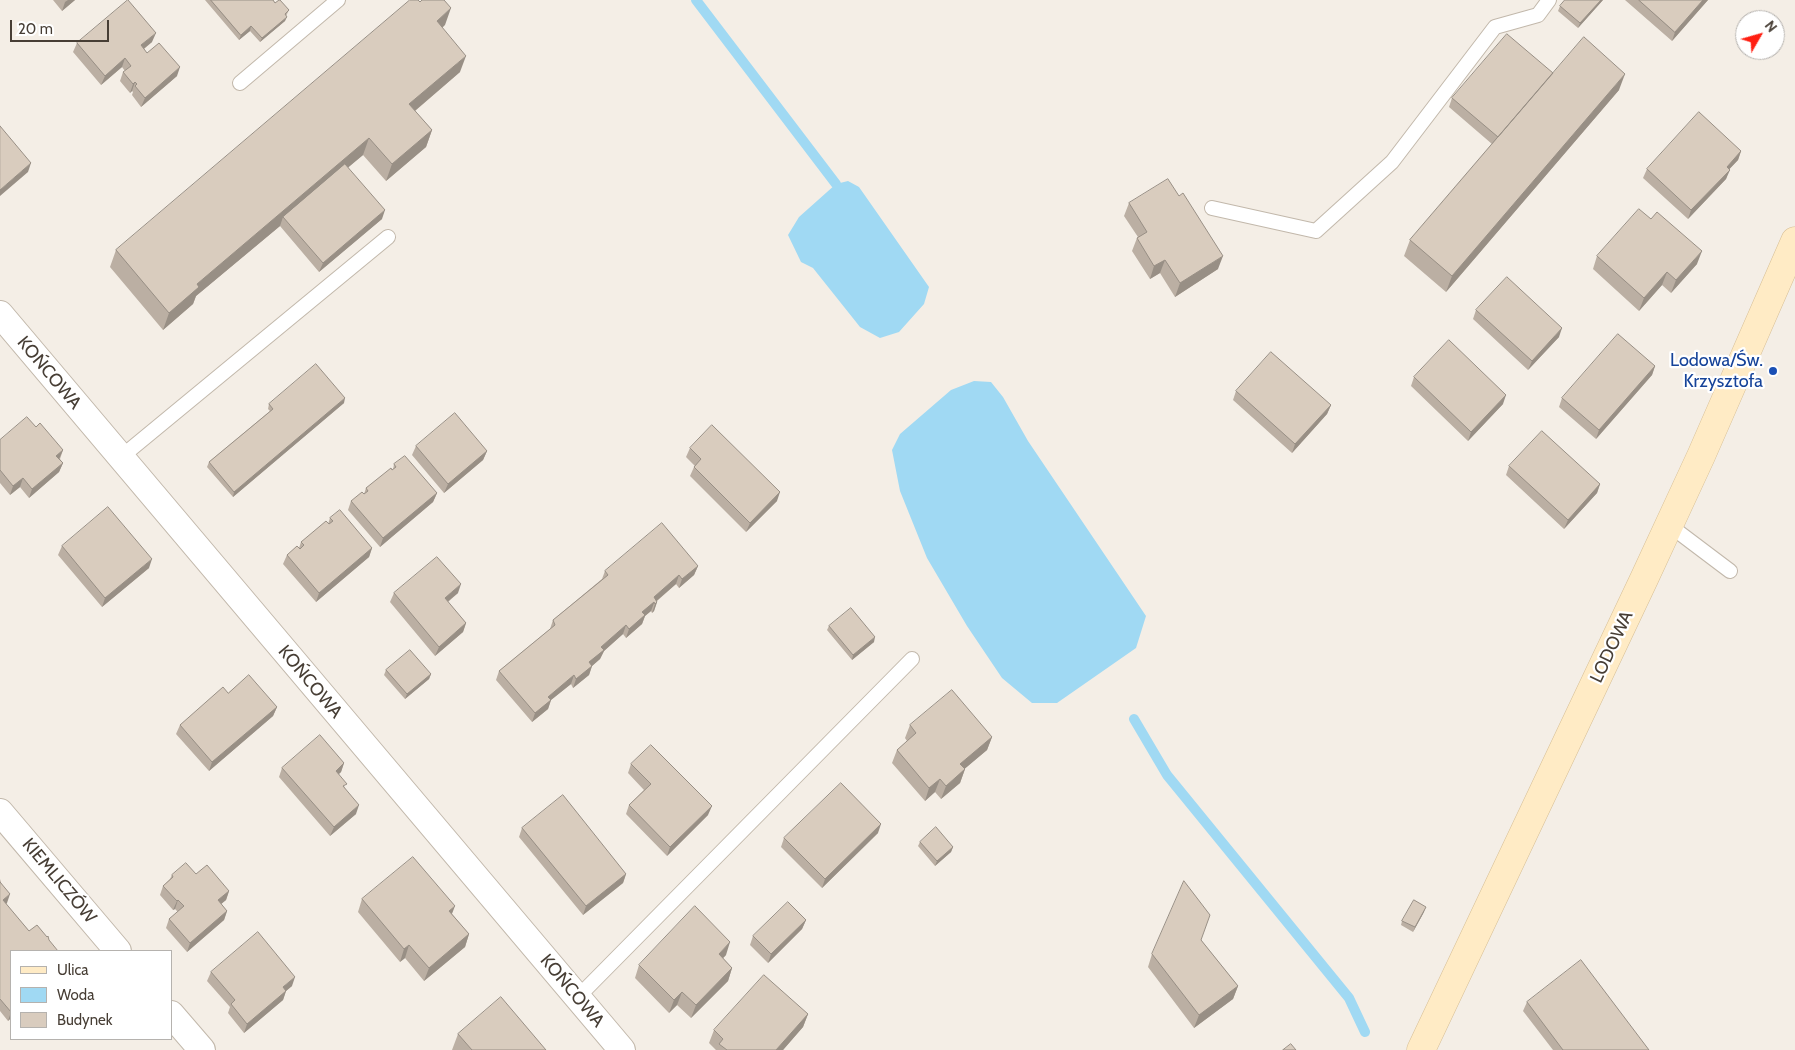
<!DOCTYPE html>
<html>
<head>
<meta charset="utf-8">
<style>
  body { margin:0 }
  #map { position:relative; width:1795px; height:1050px; overflow:hidden; background:#f4eee6; font-family:Cabin,sans-serif }
  canvas { display:block }
  .legend { position:absolute; left:10px; top:950px; width:162px; height:90px; box-sizing:border-box; background:#fff; border:1px solid #b5b2ae; margin:0; padding:6px 9px; list-style:none; font-size:15px; color:#473e35 }
  .legend li { display:flex; align-items:center; gap:10px; height:25px }
  .legend b { width:25px; border:1px solid #b5b2ae }
  .north { position:absolute; left:1735px; top:10px; width:50px; height:50px; box-sizing:border-box; background:#fff; border:1px solid #b5b2ae; border-radius:50%; rotate:52deg; font-size:14px; font-weight:700; line-height:20px; text-align:center; color:#473e35 }
  .north::after { content:''; display:block; margin:auto; width:18px; height:22px; background:#ff1f12; clip-path:polygon(50% 0,100% 100%,50% 72%,0 100%) }
  .scale { position:absolute; left:10px; top:20px; width:99px; height:22px; box-sizing:border-box; border:2px solid #473e35; border-top:0; padding-left:6px; font-size:15px; line-height:18px; white-space:nowrap; color:#473e35; -webkit-text-stroke:4px #fff; paint-order:stroke }
</style>
</head>
<body>
<div id="map">
<canvas width="1795" height="1050"></canvas>
<ul class="legend">
<li><b style="height:6px;background:#ffebc5"></b>Ulica</li>
<li><b style="height:14px;background:#a0d9f3"></b>Woda</li>
<li><b style="height:14px;background:#d9ccbe"></b>Budynek</li>
</ul>
<div class="north">N</div>
<div class="scale">20 m</div>
</div>
<script>
const ctx = document.querySelector('canvas').getContext('2d');
ctx.lineJoin = 'round';
function paint(path, color) { ctx.fillStyle = color; ctx.fill(path, 'evenodd'); }
function stroke(path, color, width, dash) { ctx.strokeStyle = color; ctx.lineWidth = width; ctx.lineCap = dash ? 'butt' : 'round'; ctx.setLineDash(dash || []); ctx.stroke(path); }
function label(font, color, halo, rows, align = 'center') {
  ctx.font = font + ' Cabin,sans-serif'; ctx.lineWidth = 4.5; ctx.setLineDash([]); ctx.textBaseline = 'middle'; ctx.strokeStyle = halo; ctx.fillStyle = color; for (const [text, x, y, turn = 0] of rows) {
    ctx.save(); ctx.translate(x, y); ctx.rotate((+turn || 0) * Math.PI / 180); ctx.textAlign = isNaN(turn) ? turn : align; if (halo) ctx.strokeText(text, 0, 0); ctx.fillText(text, 0, 0); ctx.restore();
  }
}
const water = new Path2D(`
  M848,181l11,6 70,100 -5,17 -25,28 -19,6 -20,-11 -47,-59 -12,-6 -13,-27 11,-18 37,-33z
  M974,381l17,1 12,15 25,44 118,175 -10,32 -79,55h-25l-30,-25 -35,-52 -40,-68 -27,-67 -8,-41 8,-16 51,-44z`);
const stream = new Path2D(`
  M696,0l140,184
  M1134,719l33,56 182,223 16,34`);
const lane = new Path2D(`
  M240,83l98,-83
  M1212,208l104,23 76,-69 103,-135 43,-12 11,-15
  M120,458l268,-221
  M1669,525l61,46
  M577,998l335,-339`);
const street = new Path2D(`
  M0,314l622,736
  M0,812l118,139
  M171,1014l31,36`);
const secondary = new Path2D(`
  M1421,1050l223,-471 57,-123 94,-215`);
const wall = new Path2D(`
  M53,0h22l-13,11z
  M205,0h68l2,3 14,7 -3,6 -1,5 -25,21 -10,-11 -11,9z
  M1603,0l-25,28 -20,-17 2,-5z
  M1625,0h83l-36,41z
  M445,25l-3,3 18,44 -45,39 17,19 -6,17 -40,34 -23,-26 -15,12 34,52 -63,53 -39,-46 -84,70 -3,8 -30,26 -53,-63 6,-17z
  M152,42l-8,7 3,4 30,23 -36,31 -9,-12 1,-3 -1,-1 -2,2 -10,-12 3,-9 2,-1 -3,-4 -21,18 -28,-33 4,-9z
  M1553,73l66,17 -173,202 -42,-36 6,-16 82,-96 -43,-37 3,-9z
  M1741,151l-3,9 -9,9 -3,10 -38,40 -45,-41 4,-9z
  M1129,203l89,66 -43,28 -15,-24 -10,6 -18,-28 5,-13 1,-1 -14,-21z
  M1597,256l100,8 -26,29 -9,-8 -23,26 -46,-42z
  M1476,310l83,27 -31,33 -55,-51z
  M1655,366l-3,9 -56,64 -37,-32 3,-9z
  M1414,377l89,27 -35,37 -57,-55z
  M1236,391l95,14 -4,9 -35,39 -59,-53z
  M344,403l-111,94 -26,-30 2,-5 61,-51 -2,-2 1,-5z
  M36,427l27,23 -3,9 3,4 -4,9 -30,26 -9,-11 -10,8 -10,-12v-43z
  M416,446l71,5 -4,9 -39,33 -32,-38z
  M690,448l87,53 -31,31 -56,-56 4,-9 1,-1 -9,-9z
  M394,464l43,29 -4,9 -53,45 -32,-37 3,-9 13,-7 2,-6 27,-18z
  M1509,466l91,18 -3,9 -33,36 -58,-54z
  M330,518l42,30 -3,9 -53,45 -33,-38 4,-9 12,-7 2,-6 27,-18z
  M62,546l87,22 -47,39 -44,-52z
  M698,566l-4,9 -15,13 -3,-4 -19,17v1l-3,9 -2,2 -1,-2 -6,5 -3,8 -16,14 -3,-4 -19,17 -4,8 -8,7 -3,9 -16,13 -2,-4 -20,16 -3,9 -16,13 -36,-42 3,-9 51,-42 3,-9 49,-41 3,-8z
  M394,593h64l-10,9 18,21 -3,9 -28,24 -45,-54z
  M829,626l45,16 -22,18 -25,-30z
  M386,670l45,4 -2,5 -24,20 -21,-24z
  M228,693l49,14 -4,9 -64,55 -33,-37 4,-9z
  M910,725l82,12 -5,13 -23,19h1l-5,14 -19,16 -6,-7 -10,9 -33,-38 5,-13 10,-9 -2,-3z
  M344,763l-3,9 -2,2 17,40 -26,22 -51,-59 3,-9z
  M631,764l77,51 -41,41 -41,-42 3,-9 15,-15 -16,-17z
  M522,828l104,46 -3,9 -40,32 -64,-78z
  M878,833l-56,55 -41,-41 3,-9z
  M920,842l33,5 -2,5 -16,14 -17,-20z
  M196,874l33,17 -3,9 -5,4 6,7 -3,9 -37,32 -21,-24 3,-9 9,-7 -3,-3 -2,1 -13,-15 3,-9 7,-7 2,-4z
  M0,879l7,24 -1,1 23,27 -18,87 -3,3 -8,-10z
  M362,899l90,15 17,20 -4,13 -41,34 -19,-23 -5,4 -42,-50z
  M1424,912l-11,20 -12,-7 1,-4z
  M806,920l-4,9 -34,34 -18,-18 3,-9z
  M1201,940l37,46 -5,13 -39,29 -46,-61 4,-13z
  M726,955l-3,3 9,10 -4,13 -37,37 -14,-13 -8,8 -34,-35 4,-13z
  M211,972l81,14 -6,5 -3,9 -39,33 -16,-20 2,-6 -23,-26z
  M1527,1002l122,48h-96l-30,-39z
  M808,1014l-5,13 -20,23h-67l-7,-7 5,-13z
  M458,1034l88,16h-94z`);
const shadedWall = new Path2D(`
  M68,0h7l-13,11 3,-9z
  M1601,0h2l-25,28 2,-5z
  M1703,0h5l-36,41 3,-9z
  M451,8l-6,17 -15,13 7,-17z
  M287,17l-2,4 -25,21 2,-4z
  M251,26l-1,5 -11,9 2,-5z
  M156,33l-4,9 -15,12 4,-9z
  M466,56l-6,16 -57,49 6,-17z
  M125,58l-3,9 -21,18 4,-9z
  M180,67l-3,9 -36,31 4,-9z
  M1625,74l-6,16 -173,202 6,-16z
  M135,82l-3,9 -2,2 3,-9z
  M432,130l-6,17 -40,34 6,-17z
  M369,138l-6,17 -77,65 -3,-3 -3,9 -84,70 -3,8 -30,26 6,-17 28,-29z
  M1741,151l-3,9 -15,16 4,-9z
  M31,163l-3,9 -28,24v-6z
  M1730,170l-4,9 -38,40 3,-9z
  M385,210l-3,9 -63,53 4,-9z
  M1702,251l-5,13 -26,29 5,-13z
  M1223,256l-5,13 -43,28 5,-14z
  M1165,260l-5,13 -10,6 4,-13z
  M1667,272l-5,13 -23,26 5,-13z
  M1562,328l-3,9 -31,33 4,-9z
  M1655,366l-3,9 -56,64 3,-9z
  M1506,395l-3,9 -35,37 3,-9z
  M345,398l-1,5 -111,94 1,-5z
  M1331,405l-4,9 -35,39 3,-9z
  M63,450l-4,9 -3,-3z
  M487,451l-4,9 -39,33 4,-9z
  M63,463l-4,9 -30,26 3,-9z
  M23,478l-3,9 -10,8 3,-9z
  M1600,484l-3,9 -33,36 4,-9z
  M780,492l-3,9 -31,31 4,-9z
  M437,493l-4,9 -53,45 3,-9z
  M372,548l-3,9 -53,45 3,-9z
  M152,559l-3,9 -47,39 3,-9z
  M698,566l-4,9 -15,13 3,-9z
  M679,575l-3,9 -22,19 -3,8 -6,5 -3,8 -16,14 3,-9 25,-32z
  M461,584l-3,9 -17,14 4,-9z
  M657,602l-3,9 -2,2 3,-9z
  M466,623l-3,9 -28,24 4,-9z
  M626,625l-3,9 -19,17 -4,8 -8,7 -3,9 -16,13 3,-9 25,-32z
  M875,637l-1,5 -22,18 1,-5z
  M431,674l-2,5 -24,20 2,-5z
  M574,675l-3,9 -20,16 -3,9 -16,13 3,-9 13,-16z
  M277,707l-4,9 -64,55 3,-9z
  M992,737l-5,13 -32,27 5,-13z
  M344,763l-3,9 -9,8 4,-9z
  M965,769l-5,14 -19,16 5,-13z
  M940,779l-5,13 -10,9 4,-13z
  M359,805l-3,9 -26,22 4,-9z
  M712,806l-4,9 -41,41 3,-9z
  M881,824l-3,9 -56,55 3,-9z
  M953,847l-2,5 -16,14 2,-5z
  M626,874l-3,9 -40,32 3,-9z
  M229,891l-3,9 -11,9 3,-9z
  M10,894l-3,9 -7,6 3,-9z
  M178,900l-3,9 -2,1 4,-9z
  M455,906l-5,13 -1,-8z
  M1426,907l-2,5 -11,20 2,-5z
  M227,911l-3,9 -37,32 3,-9z
  M806,920l-4,9 -34,34 3,-9z
  M469,934l-4,13 -41,34 5,-13z
  M730,942l-4,13 -12,12 5,-13z
  M409,945l-4,13 -5,4 4,-13z
  M732,968l-4,13 -37,37 5,-13z
  M295,977l-3,9 -12,10 3,-9z
  M1238,986l-5,13 -39,29 5,-13z
  M286,991l-3,9 -39,33 3,-9z
  M682,992l-5,13 -8,8 5,-13z
  M11,1012v6l-3,3z
  M808,1014l-5,13 -20,23h-7z`);
const building = new Path2D(`
  M128,0l28,33 -15,12 6,8 12,-10 21,24 -35,31 -10,-12 2,-2 -2,-2 -2,2 -10,-12 8,-6 -6,-8 -20,18 -28,-33z
  M211,0h62l2,3 4,-3h1l9,10 -4,4 2,3 -25,21 -11,-12 -10,9z
  M410,0h8l2,2 2,-2h22l7,8 -14,13 29,35 -57,48 23,26 -40,34 -23,-26 -172,146 2,3 -30,26 -53,-63z
  M1565,0h36l-21,23 -20,-17z
  M1639,0h64l-28,32z
  M1507,34l46,39 -55,64 -46,-39z
  M1584,37l41,37 -173,202 -42,-36z
  M1699,112l42,39 -14,16 3,3 -39,40 -44,-41z
  M0,126l31,37 -31,27z
  M345,164l40,46 -62,53 -40,-46z
  M1168,179l11,17 4,-3 40,63 -43,27 -15,-23 -11,6 -17,-28 10,-6 -18,-29z
  M1639,209l12,10 6,-7 45,39 -26,29 -9,-8 -23,26 -47,-42z
  M1507,277l55,51 -30,33 -56,-51z
  M1618,334l37,32 -56,64 -37,-32z
  M1449,340l57,55 -35,37 -57,-55z
  M1271,352l60,53 -36,39 -59,-53z
  M316,364l29,34 -111,94 -25,-30 64,-53 -4,-5z
  M455,413l32,38 -39,33 -32,-38z
  M27,417l9,10 4,-4 23,27 -7,6 7,7 -31,26 -9,-11 -10,8 -13,-16v-30z
  M712,425l68,67 -30,31 -56,-56 7,-8 -11,-11z
  M1542,431l58,53 -32,36 -59,-54z
  M405,456l32,37 -54,45 -32,-37 11,-9 2,2 4,-3 -2,-3 25,-20 1,2 4,-3 -2,-3z
  M108,507l44,52 -47,39 -43,-52z
  M340,510l32,38 -53,45 -32,-38 10,-9 3,3 4,-4 -3,-3 25,-21 3,3 4,-3 -3,-3z
  M662,523l36,43 -16,13 -3,-4 -25,22 3,5 -2,2 -1,-2 -12,10 3,3 -16,14 -3,-4 -25,22 3,3 -15,12 3,4 -16,13 -2,-4 -26,22 3,3 -16,13 -36,-42 56,-46 -2,-5 55,-45 -3,-4z
  M437,557l24,27 -16,14 21,25 -27,24 -45,-54z
  M851,608l24,29 -22,18 -24,-29z
  M410,650l21,24 -24,20 -21,-24z
  M249,675l28,32 -65,55 -32,-37 43,-38 5,6z
  M952,690l40,47 -32,27 5,5 -19,17 -6,-7 -11,9 -32,-38 19,-17 -6,-8z
  M320,735l24,28 -8,8 11,13 -4,2 16,19 -25,22 -52,-59z
  M651,745l61,61 -42,41 -41,-42 22,-21 -20,-20z
  M841,783l40,41 -56,55 -41,-41z
  M563,795l63,79 -40,32 -64,-78z
  M936,827l17,20 -16,14 -17,-19z
  M413,857l42,49 -6,5 20,23 -40,34 -20,-23 -5,4 -42,-50z
  M186,863l10,11 11,-9 22,26 -11,9 9,11 -37,32 -21,-24 15,-13 -6,-6 -1,1 -14,-15 10,-9 -1,-2z
  M1184,881l26,34 -9,25 37,46 -39,29 -47,-61z
  M0,882l10,12 -7,6 26,31 8,-6 10,12 1,-1 1,4 9,11h-47v61l-11,-13z
  M1414,900l12,7 -11,20 -13,-6z
  M788,902l18,18 -35,34 -18,-18z
  M695,906l35,36 -11,12 13,14 -36,37 -14,-13 -8,8 -35,-35z
  M258,932l37,45 -12,10 3,4 -39,33 -16,-20 4,-4 -24,-28z
  M1581,960l68,90h-86l-36,-48z
  M764,975l44,39 -32,36h-49l-8,-6 4,-5 -9,-9z
  M501,997l45,53h-74l-14,-16z
  M1291,1044l5,6h-13z`);
const markers = [
  [1773,371,5,"#1a4fb4"]
];
const transitNames = [
  ["Lodowa/Św.",1763,361],
  ["Krzysztofa",1763,382]
];
const streetNames = [
  ["KOŃCOWA",49,373,50],
  ["LODOWA",1612,647,-65],
  ["KOŃCOWA",310,682,50],
  ["KIEMLICZÓW",59,881,50],
  ["KOŃCOWA",572,991,50]
];
paint(water, '#a0d9f3');
stroke(stream, '#a0d9f3', 10);
stroke(lane, '#c2b8ab', 16);
stroke(street, '#c2b8ab', 28);
stroke(secondary, '#d6be94', 29);
stroke(lane, '#fff', 14);
stroke(street, '#fff', 26);
stroke(secondary, '#ffebc5', 28);
paint(wall, '#bbafa3');
paint(shadedWall, '#988f85');
paint(building, '#d9ccbe');
stroke(building, '#988f85', 1);
for (const [x, y, r, color] of markers) { const dot = new Path2D(); dot.arc(x, y, r, 0, 2 * Math.PI); ctx.fillStyle = color; ctx.fill(dot); stroke(dot, '#fff', 2); }
label('18px', '#164399', '#fff', transitNames, 'right');
label('18px', '#473e35', '#fff', streetNames);
</script>
</body>
</html>
